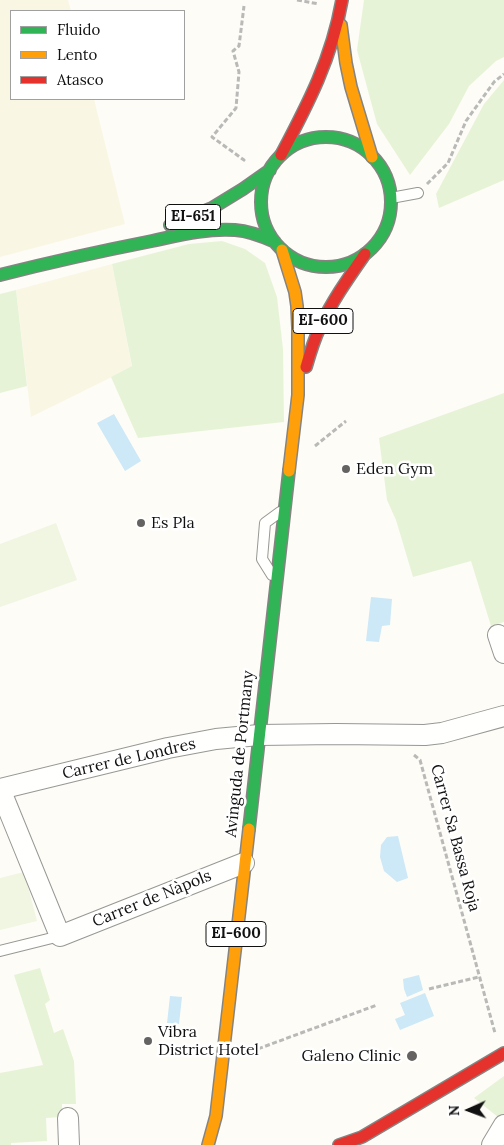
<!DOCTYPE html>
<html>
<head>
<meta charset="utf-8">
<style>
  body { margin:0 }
  #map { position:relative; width:504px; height:1145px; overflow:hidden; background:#fdfcf7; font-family:Lora,serif }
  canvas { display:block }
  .legend { position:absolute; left:10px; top:10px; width:175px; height:90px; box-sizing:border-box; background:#fff; border:1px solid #a0a0a0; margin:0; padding:6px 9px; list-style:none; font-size:15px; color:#111 }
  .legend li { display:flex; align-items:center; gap:10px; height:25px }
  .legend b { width:25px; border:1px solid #a0a0a0 }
  .north { position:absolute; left:444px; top:1085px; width:50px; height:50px; -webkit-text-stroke:4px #fff; paint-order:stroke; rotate:268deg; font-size:14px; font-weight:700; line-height:20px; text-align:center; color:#111 }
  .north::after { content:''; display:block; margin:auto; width:18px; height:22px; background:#111; clip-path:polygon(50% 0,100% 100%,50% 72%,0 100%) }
</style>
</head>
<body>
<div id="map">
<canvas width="504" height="1145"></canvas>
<ul class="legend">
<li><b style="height:6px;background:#30b455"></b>Fluido</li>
<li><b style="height:6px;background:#ff9f0a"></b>Lento</li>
<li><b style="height:6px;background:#e5322d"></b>Atasco</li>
</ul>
<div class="north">N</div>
</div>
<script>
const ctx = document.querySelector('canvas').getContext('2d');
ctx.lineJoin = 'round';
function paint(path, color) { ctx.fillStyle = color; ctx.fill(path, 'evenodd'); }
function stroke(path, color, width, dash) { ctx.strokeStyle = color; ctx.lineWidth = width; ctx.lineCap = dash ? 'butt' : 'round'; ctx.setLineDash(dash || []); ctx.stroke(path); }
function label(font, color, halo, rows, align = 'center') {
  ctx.font = font + ' Lora,serif'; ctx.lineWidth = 5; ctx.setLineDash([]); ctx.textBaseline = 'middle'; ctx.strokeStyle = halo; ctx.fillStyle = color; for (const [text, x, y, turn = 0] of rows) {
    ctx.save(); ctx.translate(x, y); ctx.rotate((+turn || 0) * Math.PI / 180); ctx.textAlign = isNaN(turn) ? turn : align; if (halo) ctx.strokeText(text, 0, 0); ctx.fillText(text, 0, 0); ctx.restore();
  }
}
const farmland = new Path2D(`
  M0,0h68l3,11h-60v88h83l31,125 -125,33z
  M112,264l20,103 -101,50 -15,-127z`);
const green = new Path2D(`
  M364,0h140v57l-8,4 -27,25 -20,38 -39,51 -33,-51 -20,-74z
  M504,80v100l-65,28 -3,-14 48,-90z
  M222,241l23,8 20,14 12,34 6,52 1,73 -146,16 -27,-61 21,-11 -20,-102 77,-20z
  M16,290l11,96 -27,7v-99z
  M504,393v229l-13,4 -20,-65 -58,16 -17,-57 -9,-20 -8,-62z
  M40,968l10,32 -5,4 9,29 9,-4 11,32 2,43h-14v13l-16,1 1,23 -36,2v2h-11v-72l43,-8 -29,-90z
  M504,1076v69h-16l15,-24 -29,-23z`);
const pitch = new Path2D(`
  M56,523l21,57 -77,27v-63z
  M24,872l13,49 -37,9v-52z`);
const water = new Path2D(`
  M114,414l27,47 -16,10 -28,-48z
  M371,597l21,2 -2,26 -8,1 -3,16 -13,-1z
  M398,836l10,42 -11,4 -13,-11 -4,-14 1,-12 6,-8z
  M419,975l4,15 -16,7 -3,-8 -1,-10z
  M425,993l9,23 -34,14 -5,-11 10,-4 -5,-12z
  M170,996l12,1 -3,27 -12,-1z`);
const path = new Path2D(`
  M297,0l22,4
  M243,161l1,-1 -32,-23 24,-29 3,-36 -6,-21 6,-5 5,-40
  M427,184l21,-21 18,-42 28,-39 10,-8
  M315,446l31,-25
  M414,755l6,5 75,273
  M429,989l50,-12
  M244,1054l133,-49`);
const lane = new Path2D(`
  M391,198l27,-5
  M272,575l-10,-16 3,-36 15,-11
  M0,951l60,-15`);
const street = new Path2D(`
  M498,635l6,18
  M0,789l168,-41 48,-9 43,-4 77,-1 89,1 17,-2 62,-17
  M0,789l60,147 184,-73
  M68,1118l1,27
  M492,1145l12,-20`);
const fast = new Path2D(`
  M261 202a65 65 0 1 1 130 0a65 65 0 1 1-130 0Z
  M170,225l42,-17 31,-19 27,-19
  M0,275c51,-13 101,-24 152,-34 28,-6 55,-13 83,-11 14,1 27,6 40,12
  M249,829l40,-358`);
const slow = new Path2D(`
  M341,25l5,38 5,24 21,70
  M282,250l13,42 2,14 1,22v67l-9,76
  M208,1145l8,-29 33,-287`);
const jam = new Path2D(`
  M281,155c27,-51 51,-97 61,-155
  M306,367c4,-14 8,-27 14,-40 12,-26 29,-50 45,-73
  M339,1145l23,-8 142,-84`);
const markers = [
  [346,469,5,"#646362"],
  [141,523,5,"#646362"],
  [148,1041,5,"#646362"],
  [412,1056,6,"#646362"]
];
const shields = [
  [193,217,55],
  [323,321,60],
  [236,934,60]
];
const shieldNames = [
  ["EI-651",193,217],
  ["EI-600",323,321],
  ["EI-600",236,934]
];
const poiNames = [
  ["Eden Gym",356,469],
  ["Es Pla",151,523],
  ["Vibra",158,1032],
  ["District Hotel",158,1050],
  ["Galeno Clinic",401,1056,"right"]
];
const streetNames = [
  ["Avinguda de Portmany",240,754,-84],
  ["Carrer de Londres",129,759,-13],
  ["Carrer Sa Bassa Roja",455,838,75],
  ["Carrer de Nàpols",152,899,-22]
];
paint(farmland, '#f9f7e4');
paint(green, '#e7f3d7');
paint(pitch, '#f0f6e1');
paint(water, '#cde8f7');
stroke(lane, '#979795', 12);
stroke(street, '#979795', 22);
stroke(fast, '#858482', 14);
stroke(slow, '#858482', 14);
stroke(jam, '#858482', 14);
stroke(path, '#b9b9b8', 3, [5, 2.5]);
stroke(lane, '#fffffe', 10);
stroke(street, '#fffffe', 20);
stroke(fast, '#30b455', 11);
stroke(slow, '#ff9f0a', 11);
stroke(jam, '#e5322d', 11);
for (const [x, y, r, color] of markers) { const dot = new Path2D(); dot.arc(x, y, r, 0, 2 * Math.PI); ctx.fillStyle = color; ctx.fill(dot); stroke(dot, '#fff', 2); }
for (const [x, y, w] of shields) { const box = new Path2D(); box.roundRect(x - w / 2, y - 12.5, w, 25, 4); ctx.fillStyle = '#fff'; ctx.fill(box); stroke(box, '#111', 1); }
label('bold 15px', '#111', null, shieldNames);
label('16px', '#111', '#fff', poiNames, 'left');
label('16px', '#111', '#fff', streetNames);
</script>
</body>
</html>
